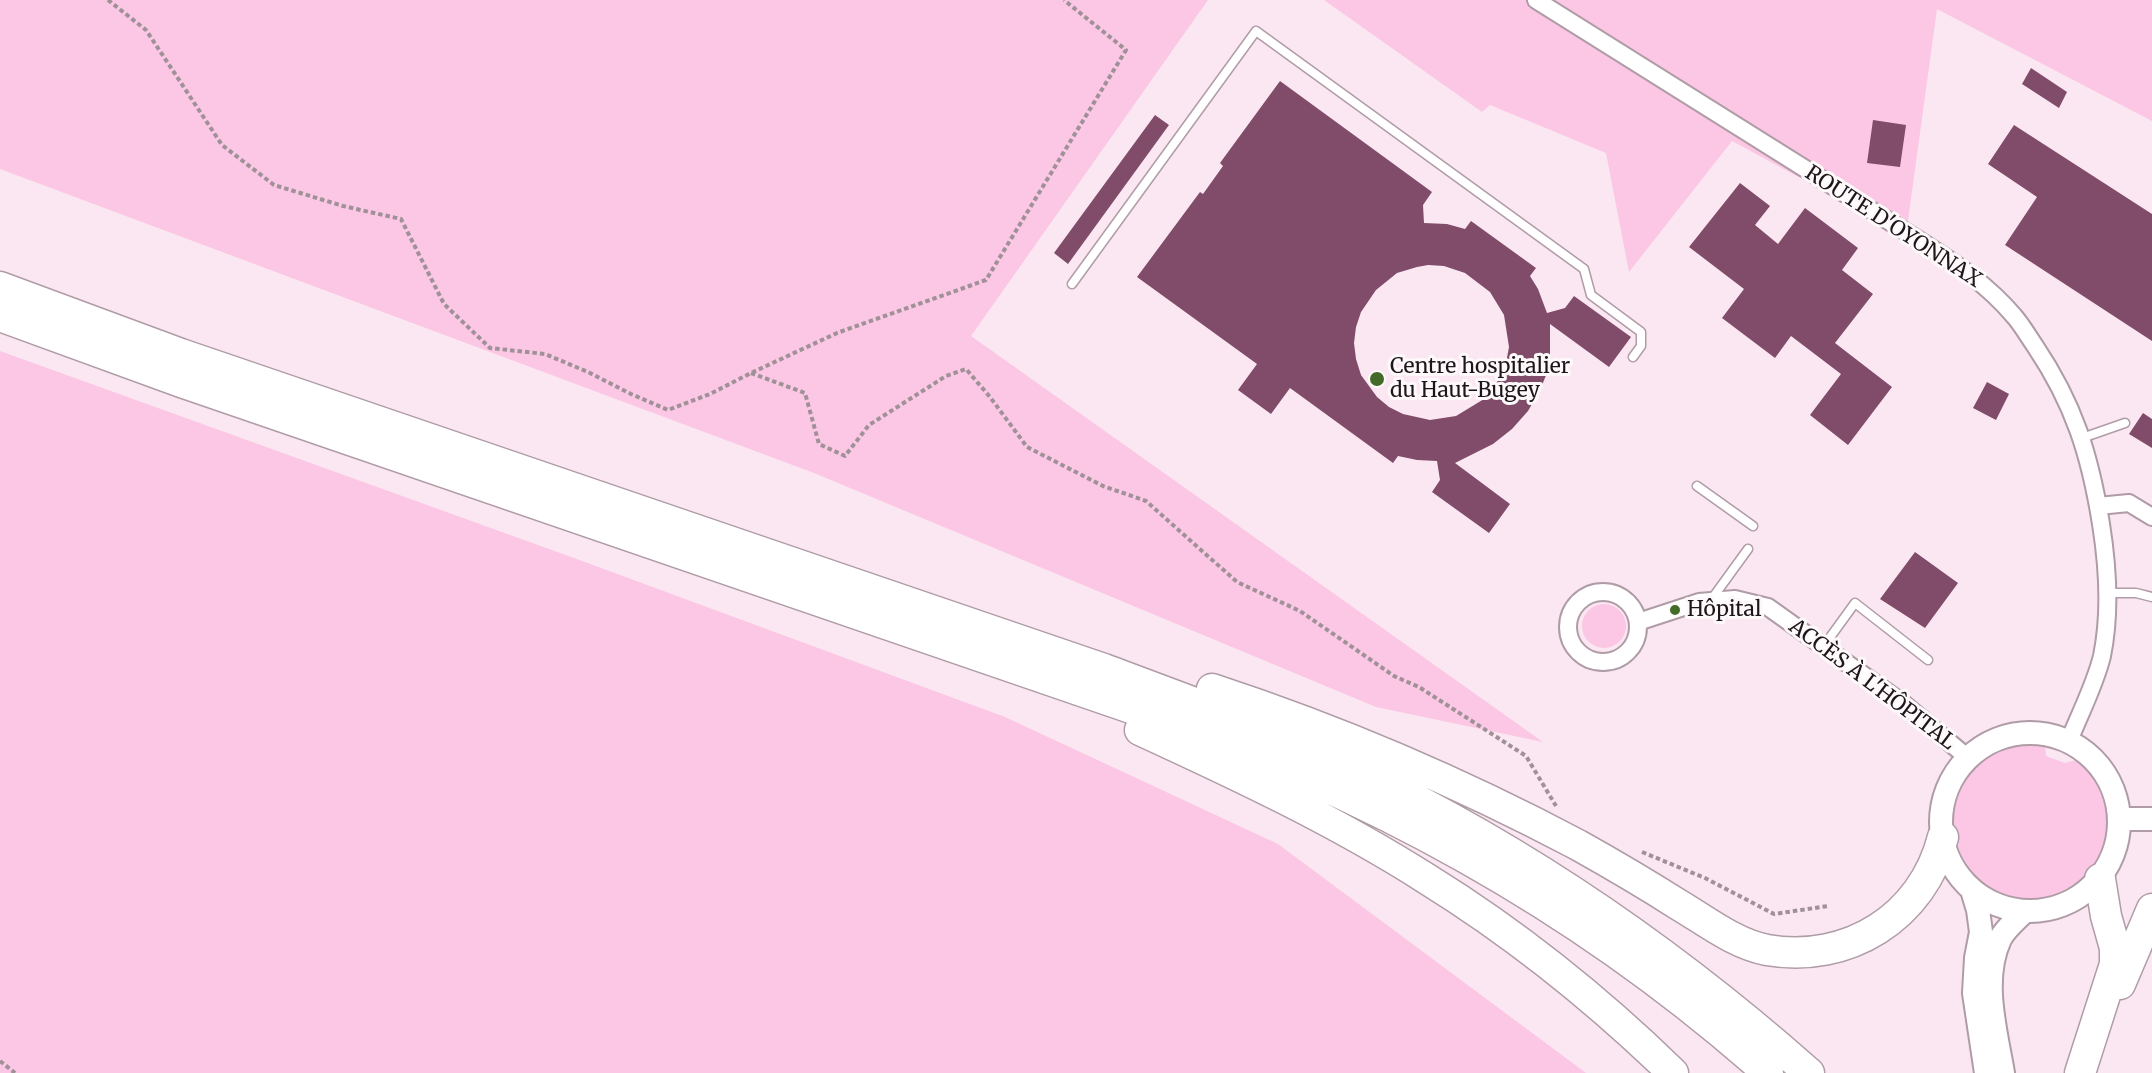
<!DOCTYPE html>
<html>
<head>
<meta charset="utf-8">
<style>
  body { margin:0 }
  canvas { display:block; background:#fbe7f1 }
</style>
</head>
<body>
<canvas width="2152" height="1073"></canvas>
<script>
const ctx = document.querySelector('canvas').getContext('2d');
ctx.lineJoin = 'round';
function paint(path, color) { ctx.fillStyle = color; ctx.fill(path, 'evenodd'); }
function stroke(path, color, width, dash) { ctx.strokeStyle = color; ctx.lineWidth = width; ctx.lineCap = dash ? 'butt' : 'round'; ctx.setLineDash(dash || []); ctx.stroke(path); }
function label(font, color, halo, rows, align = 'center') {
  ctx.font = font + ' Merriweather,serif'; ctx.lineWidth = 6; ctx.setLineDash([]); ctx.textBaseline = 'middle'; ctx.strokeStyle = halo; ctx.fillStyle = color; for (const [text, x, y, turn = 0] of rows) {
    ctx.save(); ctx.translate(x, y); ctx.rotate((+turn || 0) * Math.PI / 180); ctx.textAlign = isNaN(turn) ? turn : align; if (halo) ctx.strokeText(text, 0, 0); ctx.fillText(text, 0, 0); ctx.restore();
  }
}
const green = new Path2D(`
  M0,0h1208l-237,336 572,406 -167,-35 -562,-234 -814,-304z
  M1324,0h828v121l-215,-112 -31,226 -174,-94 -103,131 -23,-119 -116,-48 -8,7z
  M0,351l574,207 431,159 273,127 308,229h-1586z
  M1582 626a22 22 0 1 1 44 0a22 22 0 1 1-44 0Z
  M2021,744l24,1 1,11 19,7 14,-4c23,28 37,57 22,92 -9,20 -22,32 -41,41 -15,8 -32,8 -49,4 -69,-17 -79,-118 -12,-145 7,-3 15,-5 22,-7z`);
const building = new Path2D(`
  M2031,68l36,24 -8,16 -37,-24z
  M1280,81l152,111 -9,13 1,18 23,1 18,5 6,-8 65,47 -6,8 8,13 9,24 18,-5 9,-12 57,41 -22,30 -59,-43v29l-3,20 -7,17 -12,21 -16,18 -19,15 -38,19 55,41 -21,29 -57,-41 8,-12 -3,-19 -20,-1 -19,-4 -5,7 -103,-75 -19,26 -33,-24 19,-26 -120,-87 63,-85 3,2 20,-28 -3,-3zM1428,265l16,1 21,7 25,19 14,23 5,32 -3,16 -6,15 -16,21 -28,17 -26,4 -27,-6 -14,-7 -12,-10 -16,-22 -5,-16 -2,-16 2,-16 5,-15 15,-22 21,-17 20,-6z
  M1155,115l14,10 -101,139 -14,-11z
  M1873,120l33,5 -6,42 -33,-4z
  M2014,125l138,89v127l-147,-96 32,-48 -49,-33z
  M1740,183l30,23 -15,19 23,19 27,-36 53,40 -16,22 31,24 -38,49 57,44 -44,58 -38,-30 31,-41 -50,-38 -16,22 -53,-40 22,-29 -55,-42z
  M1987,382l22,12 -13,26 -23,-12z
  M2143,413l9,6v29l-23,-14z
  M1915,552l43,31 -33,45 -45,-29z`);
const path = new Path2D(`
  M108,0l38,30 76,115 52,40 69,21 58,13 43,85 46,44 55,6 43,18 43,22 37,16 42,-16 41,-21 86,-40 149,-53 140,-230 -62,-50
  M751,373l54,20 14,51 26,12 24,-31 77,-49 20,-7 24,28 37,50 76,39 43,15 91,81 63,29 94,65 25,11 107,69 30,50
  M1642,852l63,26 69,36 54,-8
  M0,1061l15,12`);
const lane = new Path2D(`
  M1072,284l184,-253 328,238 7,26 50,37v14l-8,11
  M2082,438l43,-15
  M1697,486l56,40
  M2108,593h28l16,4
  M1711,600l37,-51
  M1823,647l32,-44 73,57`);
const street = new Path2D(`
  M1536,0l386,242c34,22 66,43 92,74 8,9 14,20 21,30 39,58 55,109 66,178 7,44 10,88 1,132 -7,29 -22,57 -33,85
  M2098,506l31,-3 23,14
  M1568 627a35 35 0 1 1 70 0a35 35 0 1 1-70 0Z
  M1638,622l61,-20 36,-3 33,8 136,97 64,54`);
const secondary = new Path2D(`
  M1941 822a89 89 0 1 1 178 0a89 89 0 1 1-178 0Z
  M2120,819h32
  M1972,890l6,20 3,22 -5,26 -2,35 12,80
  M2003,1073c-7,-42 -22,-93 -3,-134 5,-10 17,-20 25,-28`);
const highway = new Path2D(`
  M0,287l181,67 923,315c74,28 148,54 220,86 179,80 338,188 485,318
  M0,316l181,66 947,325c239,84 450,197 640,366
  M1212,689c128,42 247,93 366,156 34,19 68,39 101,60 27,16 56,39 88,45 81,14 156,-33 176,-113
  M1140,730c98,45 196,91 287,149 87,54 173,123 246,194
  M2120,984l32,-75
  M2080,1073l35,-109v-16l-9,-32 -6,-37`);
const markers = [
  [1377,379,8,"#436b27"],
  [1675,610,6,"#436b27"]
];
const streetNames = [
  ["ROUTE D'OYONNAX",1893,227,33],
  ["ACCÈS À L'HÔPITAL",1872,685,37]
];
const poiNames = [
  ["Centre hospitalier",1390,367],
  ["du Haut-Bugey",1390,391],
  ["Hôpital",1687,610]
];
paint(green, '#fbc7e4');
paint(building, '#804c6a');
stroke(lane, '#af9ca6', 11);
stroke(street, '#af9ca6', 20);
stroke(secondary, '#af9ca6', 26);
stroke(highway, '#af9ca6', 33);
stroke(path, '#a09199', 4, [4.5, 3]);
stroke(lane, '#fff', 8);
stroke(street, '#fff', 16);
stroke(secondary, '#fff', 22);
stroke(highway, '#fff', 30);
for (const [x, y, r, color] of markers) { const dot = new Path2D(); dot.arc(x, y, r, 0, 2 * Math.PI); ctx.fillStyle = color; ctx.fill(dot); stroke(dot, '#fdf9fb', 2); }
label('21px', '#1c1519', '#fdf9fb', streetNames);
label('21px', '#1c1519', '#fdf9fb', poiNames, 'left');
</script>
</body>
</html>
